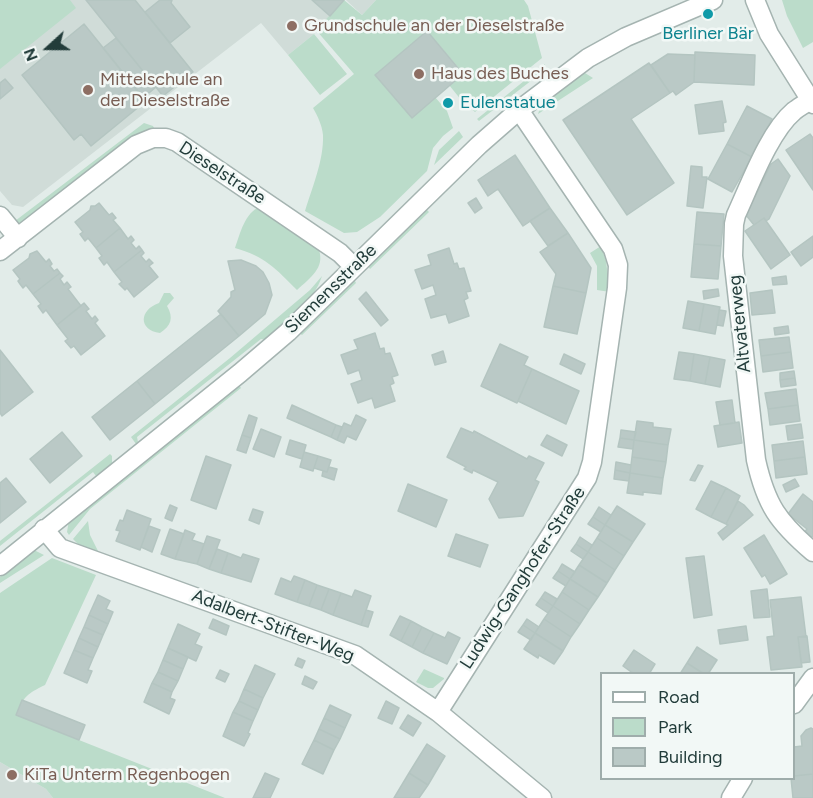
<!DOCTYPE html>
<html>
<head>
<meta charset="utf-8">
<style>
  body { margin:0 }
  #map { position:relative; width:813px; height:798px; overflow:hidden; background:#e2ece9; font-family:Figtree,sans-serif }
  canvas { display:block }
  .legend { position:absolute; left:600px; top:672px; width:195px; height:108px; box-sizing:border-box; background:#f2f8f6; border:2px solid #9fadab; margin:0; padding:8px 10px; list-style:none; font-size:18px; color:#223c3a }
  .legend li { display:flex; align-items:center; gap:12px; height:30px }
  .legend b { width:30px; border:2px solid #9fadab }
  .north { position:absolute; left:18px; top:18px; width:60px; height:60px; -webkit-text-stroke:4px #f2f8f6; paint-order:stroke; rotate:249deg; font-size:16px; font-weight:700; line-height:24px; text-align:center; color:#223c3a }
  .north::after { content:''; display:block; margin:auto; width:21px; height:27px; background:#223c3a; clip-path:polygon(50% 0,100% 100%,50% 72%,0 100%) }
</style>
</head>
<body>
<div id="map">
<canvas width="813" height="798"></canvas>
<ul class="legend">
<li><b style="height:8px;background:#fff"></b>Road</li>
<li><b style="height:16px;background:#bbdcca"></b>Park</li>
<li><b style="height:16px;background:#bac9c6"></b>Building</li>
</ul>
<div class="north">N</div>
</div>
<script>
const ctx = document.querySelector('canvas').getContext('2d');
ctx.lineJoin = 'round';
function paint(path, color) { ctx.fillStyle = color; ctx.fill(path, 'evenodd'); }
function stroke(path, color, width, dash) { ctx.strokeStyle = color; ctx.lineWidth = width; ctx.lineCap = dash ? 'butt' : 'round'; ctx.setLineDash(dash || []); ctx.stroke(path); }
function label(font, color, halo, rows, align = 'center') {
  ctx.font = font + ' Figtree,sans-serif'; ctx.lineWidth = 5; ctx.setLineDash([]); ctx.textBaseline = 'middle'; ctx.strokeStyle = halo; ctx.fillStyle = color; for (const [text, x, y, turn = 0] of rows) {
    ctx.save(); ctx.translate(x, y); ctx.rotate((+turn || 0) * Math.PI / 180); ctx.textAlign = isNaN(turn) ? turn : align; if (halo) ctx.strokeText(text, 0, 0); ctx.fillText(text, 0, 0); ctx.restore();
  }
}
const built = new Path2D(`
  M0,0h344l-30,34 -26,21 -27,-32 -238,184 -11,-2 -12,-14z
  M346,0h30l-14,15z
  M0,762l46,27 7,9h-53z`);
const green = new Path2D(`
  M0,0h70l6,8 -76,61z
  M344,0l18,15 14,-15h148l4,6 14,52 -67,54 -13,-11 -13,-16 14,-12 -36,-42 -51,43 35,43 24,-20 12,14 6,17 -10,8 -10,12 -6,23 -47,46 -23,15 -13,1 -39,-22c7,-23 19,-51 18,-76 -1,-10 -5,-18 -10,-27l41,-34 -38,-44z
  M782,0h31v42l-10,6 -16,-32z
  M314,34l33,40 -27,21 -32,-40z
  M545,64v6l-66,51 -2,-2z
  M585,73l8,5 -55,36c4,-15 34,-33 47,-41z
  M144,123l9,3 2,4 -21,6 -114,87 -5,-2z
  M459,131l4,6 -29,28 5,-15z
  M260,207l59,43c6,18 -9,28 -22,40 -22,-22 -31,-33 -62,-42 5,-14 10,-36 25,-41z
  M426,209l3,3 -59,57 -2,-3z
  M601,246l5,15 4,31 -13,-2v-24l-7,-13z
  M322,276c-8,26 -36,46 -56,64l-5,-1 -124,98 1,5 -2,2 -5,-7 99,-79 80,-68z
  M354,279l2,4 -54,52 -3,-2z
  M164,293h6l4,5 -7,8c7,12 4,20 -7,27 -22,-3 -21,-23 -1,-30z
  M239,385l2,3 -151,121 -21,26 -2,-3 2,-12z
  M110,454l2,2v8l-16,12 -3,-4 -93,74v-5z
  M88,521l2,14 9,18 -20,-8 -6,-6z
  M34,550l10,5 -44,28v-6z
  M52,558l44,17 -51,110c-18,9 -21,11 -29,30l209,83h-172l-7,-9 -46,-27v-169z
  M424,669l20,9v1l-11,9h-5l-12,-6z`);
const building = new Path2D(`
  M86,0h49l58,72 -30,24z
  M160,0h12l-1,3 19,24 -20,16 -25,-31z
  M312,0h32l-14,16z
  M84,24l62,77 -55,45 -10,-12 -7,6 -52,-65z
  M427,31l36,43 -51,44 -37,-43z
  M116,38l40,49 -13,11 -40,-50z
  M695,52l60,3 -1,30 -60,-3z
  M668,54l27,1 -1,27 -18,13 -3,-4 -3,2 -19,-28z
  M649,63l21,30 -39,26 43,64 -47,32 -64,-95z
  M5,79l8,9 -13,11v-16z
  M722,101l4,21 -3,1 1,8 -25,3 -4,-29z
  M747,106l25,13 -20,38 -25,-13z
  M810,134l3,4v52l-27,-40z
  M727,144l25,13 -20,35 -24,-13z
  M515,155l35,53 -27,18 -25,-37 -10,7 -10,-16z
  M778,159l12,17 -21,43 -3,2 -2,-3 -10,7 -8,-10 25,-51z
  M691,166l11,1v10h5l-4,31 -16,-2z
  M476,198l6,10 -7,5 -7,-10z
  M99,203l10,12 3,-2 4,5 -3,2 7,8 -24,20 -8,-10 -3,3 -5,-7 3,-2 -8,-10 15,-12 1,-4h4z
  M550,208l18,25 -20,13 -18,-25z
  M697,212l27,2 -3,32 -27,-2z
  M764,218l26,37 -19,14 -26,-38z
  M120,228l8,11 3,-3 3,4 -3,3 5,6 3,-3 3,4 -28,22 -7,-10 -3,3 -5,-7 3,-2 -6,-8z
  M568,233l23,35 -5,25 -33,-7 3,-12 -16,-22z
  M813,236v21l-12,9 -10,-14z
  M694,244l27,2 -3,33 -27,-2z
  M449,248l5,16 3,-1 2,6 5,-1 7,23 -5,1 2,6 -4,2 5,16 -20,7 -3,-9 -15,4 -6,-19 11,-4 -3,-10 -11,4 -7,-19 16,-5 -3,-10z
  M142,250l2,3 -3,3 5,6 3,-3 4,4 -4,3 9,11 -24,20 -7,-9 -2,2 -6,-6 3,-2 -8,-10z
  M37,251l9,11 3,-3 3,5 -2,2 4,5 3,-2 3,4 -27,21 -7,-9 -3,3 -3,-4 -2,-3 2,-2 -7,-9 16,-12 1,-4z
  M241,260l15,6 7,6 6,11 3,12 -7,19 -26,22 -21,-25 13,-14v-5l4,-2 -7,-29z
  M60,273l3,3 -3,3 4,6 3,-3 4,5 -3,2 13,17 -24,19 -11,-15 -3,3 -5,-7 3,-2 -8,-10z
  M786,276l1,8 -14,1 -1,-7z
  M553,286l33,7 -9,41 -33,-7z
  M718,289l1,7 -15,3 -1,-8z
  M772,290l3,23 -23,2 -2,-22z
  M366,292l22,28 -7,6 -22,-27z
  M688,301l16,3 -5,27 -16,-3z
  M84,303l5,6 -3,2 6,8 3,-3 3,4 -3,3 10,13 -24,19 -7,-9 -3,2 -6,-7 3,-2 -11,-14z
  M704,304l16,3 -5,27 -16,-3z
  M719,310l7,1 -3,15 -6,-1z
  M221,314l18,22 -84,68 -18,-23z
  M788,326l1,7 -14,2 -1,-7z
  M375,333l5,16 4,-1 1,6 5,-1 8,22 -6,2 2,6 -4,2 5,16 -20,7 -3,-10 -14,5 -7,-19 11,-4 -3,-10 -11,4 -7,-19 17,-6 -4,-9z
  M789,337l2,15 -30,4 -2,-16z
  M500,344l28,13 -4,8 8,4 -15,34 -36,-17z
  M0,350l33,42 -31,24 -2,-3z
  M443,351l3,11 -11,3 -3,-10z
  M679,352l15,2 -4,27 -16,-2z
  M791,352l2,16 -30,4 -2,-16z
  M564,354l21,10 -4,10 -21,-10z
  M694,354l16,3 -5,27 -15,-3z
  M710,357l15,3 -5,27 -15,-3z
  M532,369l47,22 -13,33 -48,-23z
  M794,371l1,7 -15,2v-7z
  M795,378l1,7 -15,2 -1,-7z
  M137,381l18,23 -45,36 -18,-23z
  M796,389l2,16 -30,4 -3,-16z
  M732,400l3,23 -15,2 -4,-23z
  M292,405l44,20 -5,12 -44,-19z
  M798,405l2,16 -30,4 -2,-16z
  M249,415l8,3 -6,20 -9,-3z
  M356,415l10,5 -10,20 -9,-4 -3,7 -7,-3 7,-17 7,3z
  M637,421l16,2v4l18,2 -3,16 -34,-5z
  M739,422l3,21 -24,4 -4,-21z
  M801,424l2,14 -15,2 -2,-14z
  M336,425l6,2 -5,13 -6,-3z
  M461,428l12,5 1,-2 53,28 2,-3 15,7 -9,17 4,2 -16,34 -24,2 -10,-19 9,-17 -25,-12 -1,3 -8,-4 2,-2 -19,-10z
  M261,429l20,8 -7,20 -21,-8z
  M621,430l15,2 -2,8 -14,-2z
  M62,432l20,24 -32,27 -20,-24z
  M242,435l9,3 -5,15 -9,-3z
  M547,435l20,10 -5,11 -21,-11z
  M620,438l14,2 -1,9 -15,-2z
  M290,440l16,5 -4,14 -16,-5z
  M634,440l34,5 -2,17 -34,-5z
  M803,441l2,16 -31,4 -2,-16z
  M304,452l14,4 -5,15 -13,-4z
  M206,456l25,9 -15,44 -25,-9z
  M318,456l13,4 -4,12 -13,-4z
  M632,457l34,5 -3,16 -33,-5z
  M805,457l2,17 -31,4 -2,-17z
  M616,462l15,3 -1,8 -15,-3z
  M698,465l5,1 -8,15 -5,-1z
  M329,467l8,2 -3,11 -12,-4 1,-5 4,1z
  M615,470l15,3 -1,8 -15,-2z
  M630,473l33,5 -2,16 -18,-2v3l-16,-2z
  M6,478l20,24 -26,21v-40z
  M795,479l4,7 -13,6 -3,-7z
  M711,481l15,7 -15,29 -15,-8z
  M408,484l39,16 -11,27 -38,-16z
  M726,488l14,8 -14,28 -15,-7z
  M803,494l10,8v34l-2,2 -7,-5 3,-4 -19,-15z
  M738,501l6,4 9,10 -30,25 -5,-7 10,-8 -2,-1z
  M170,505l7,3 -5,13 -7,-3z
  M617,506l28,18 -12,18 -28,-17z
  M599,507l12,8 -6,10 -12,-8z
  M253,509l10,3 -4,12 -10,-4z
  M127,510l24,9 -11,31 -24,-9 4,-10 -4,-1 4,-10 3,1z
  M593,517l12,8 -4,7 -13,-8z
  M605,525l28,17 -9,14 -27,-18z
  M149,526l11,4 -8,22 -11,-5z
  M170,529l14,5 -9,25 -14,-5z
  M185,530l10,4 -3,6 12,4 -7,20 -22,-5z
  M456,534l32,11 -8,22 -32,-11z
  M764,535l23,39 -17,10 -5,-9 -3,2 -18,-29z
  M207,536l13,4 -11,29 -12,-5z
  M580,537l12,8 -4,7 -12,-8z
  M597,538l27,18 -9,14 -27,-18z
  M576,544l12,8 -5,7 -12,-8z
  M217,549l11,4 -7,20 -12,-4z
  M588,552l27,18 -8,13 -28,-18z
  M228,553l13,5 2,-4 16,5 -8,23 -30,-9z
  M704,556l8,59 -18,3 -8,-60z
  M562,564l13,8 -5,7 -12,-8z
  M579,565l28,18 -9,14 -28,-18z
  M558,571l12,8 -4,7 -13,-8z
  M294,576l11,4 -8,22 -22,-8 6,-16 10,4z
  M570,579l28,18 -9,13 -27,-18z
  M305,580l12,5 -8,21 -12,-4z
  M317,585l12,4 -8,21 -12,-4z
  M329,589l12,4 -8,22 -12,-5z
  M767,589l3,28 -16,1 -3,-27z
  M355,590l16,6 -10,29 -28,-10 8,-22 11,4z
  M545,592l12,7 -4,7 -12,-8z
  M562,592l27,18 -9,14 -27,-18z
  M98,595l12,6 -4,8 7,3 -5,12 -19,-9z
  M801,597l5,40h-8l4,30 -31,3 -4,-33 7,-1 -4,-36z
  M541,598l12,8 -5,7 -12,-8z
  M553,606l27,18 -9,13 -27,-18z
  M366,610l7,2 -5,15 -7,-2z
  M89,615l19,9 -5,11 -19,-8z
  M400,616l11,5 -10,20 -11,-6z
  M213,619l16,7 -3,9 -17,-7z
  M527,619l12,8 -4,6 -12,-8z
  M544,619l27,18 -8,14 -28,-18z
  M411,621l11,6 -10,20 -11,-6z
  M178,624l22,10 -5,10 7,3 -6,14 -28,-13z
  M523,625l12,8 -4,7 -13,-8z
  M746,626l2,14 -28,4 -2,-14z
  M84,627l19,8 -5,12 -19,-9z
  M422,627l12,6 -11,20 -11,-6z
  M448,632l12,6 -13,26 -24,-11 11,-20 11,5z
  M535,633l28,18 -9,13 -15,-9 -1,3 -14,-9z
  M807,636l3,26 -9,1 -3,-26z
  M79,638l19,9 -5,11 -19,-8z
  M697,647l20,13 -9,14h-4l-17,-11z
  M168,648l20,9 -5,12 -20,-9z
  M74,650l19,8 -5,12 4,1 -5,12 -23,-10z
  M634,650l21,14 -6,10h-15l-11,-8z
  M298,658l7,3 -3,7 -7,-3z
  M163,660l20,9 -5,12 -20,-9z
  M687,663l17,11h-24z
  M255,665l20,9 -12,24 -19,-9z
  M220,670l9,4 -4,8 -9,-4z
  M158,672l20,9 -6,11 -20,-9z
  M305,676l12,6 -4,7 -11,-5z
  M152,683l20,9 -2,6 5,2 -6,14 -25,-12z
  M244,689l19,9 -5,12 -19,-9z
  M22,700l63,25 -6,15 -63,-25z
  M239,701l19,9 -5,11 -20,-9z
  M386,701l13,7 -7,16 -14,-6z
  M330,705l21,10 -6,13 -21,-10z
  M233,712l20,9 -5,12 2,1 -6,12 -21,-10z
  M408,715l13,8 -8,13 -13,-8z
  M324,718l21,10 -5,11 -21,-10z
  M811,728l2,1v45l-19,2v-29l8,-1 -1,-10 5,-6z
  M319,729l21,10 -6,11 -20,-10z
  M314,740l20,10 -11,24 -21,-10z
  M427,744l18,12 -17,29 -19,-12z
  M265,773l14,6 -9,19h-17z
  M409,773l19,12 -9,13h-25z
  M813,774v24h-20l-2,-20h3v-2z`);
const minor = new Path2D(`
  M755,0l14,34 44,70
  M810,100c-5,4 -11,7 -16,11 -25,21 -44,74 -58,104l-2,9 -1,32 23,204c10,45 22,62 57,92
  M0,216l18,22
  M0,251l136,-106 17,-7h13l11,4 163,111 14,14
  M44,529l16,19 295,107 83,57 104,86
  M0,566l240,-193 48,-41 191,-187 40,-35 69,-52 38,-21 87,-37
  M794,704l19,-26
  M438,712l149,-234 5,-16 25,-174 1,-23 -5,-16 -94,-139
  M731,798l12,-20`);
const markers = [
  [708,14,6,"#0f9aa8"],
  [292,26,6,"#8d6e63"],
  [419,74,6,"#8d6e63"],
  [88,90,6,"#8d6e63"],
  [448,103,6,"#0f9aa8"],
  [12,775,6,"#8d6e63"]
];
const educationNames = [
  ["Grundschule an der Dieselstraße",304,26],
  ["Haus des Buches",431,74],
  ["Mittelschule an",100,80],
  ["der Dieselstraße",100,101],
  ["KiTa Unterm Regenbogen",24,775]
];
const cultureNames = [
  ["Berliner Bär",708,34],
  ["Eulenstatue",460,103,"left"]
];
const streetNames = [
  ["Dieselstraße",222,173,33],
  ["Siemensstraße",331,289,-44],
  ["Altvaterweg",740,324,-96],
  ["Ludwig-Ganghofer-Straße",523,578,-57],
  ["Adalbert-Stifter-Weg",273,626,21]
];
paint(built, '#d0dcd8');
paint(green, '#bbdcca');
paint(building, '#bac9c6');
stroke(building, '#b4c5c1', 1.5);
stroke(minor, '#a5b4b1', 21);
stroke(minor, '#fff', 18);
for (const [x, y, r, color] of markers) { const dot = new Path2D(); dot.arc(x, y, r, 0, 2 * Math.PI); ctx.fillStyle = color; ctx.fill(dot); stroke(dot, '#f2f8f6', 2); }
label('18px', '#785e54', '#f2f8f6', educationNames, 'left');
label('18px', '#0d838f', '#f2f8f6', cultureNames);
label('18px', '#223c3a', '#f2f8f6', streetNames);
</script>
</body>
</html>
